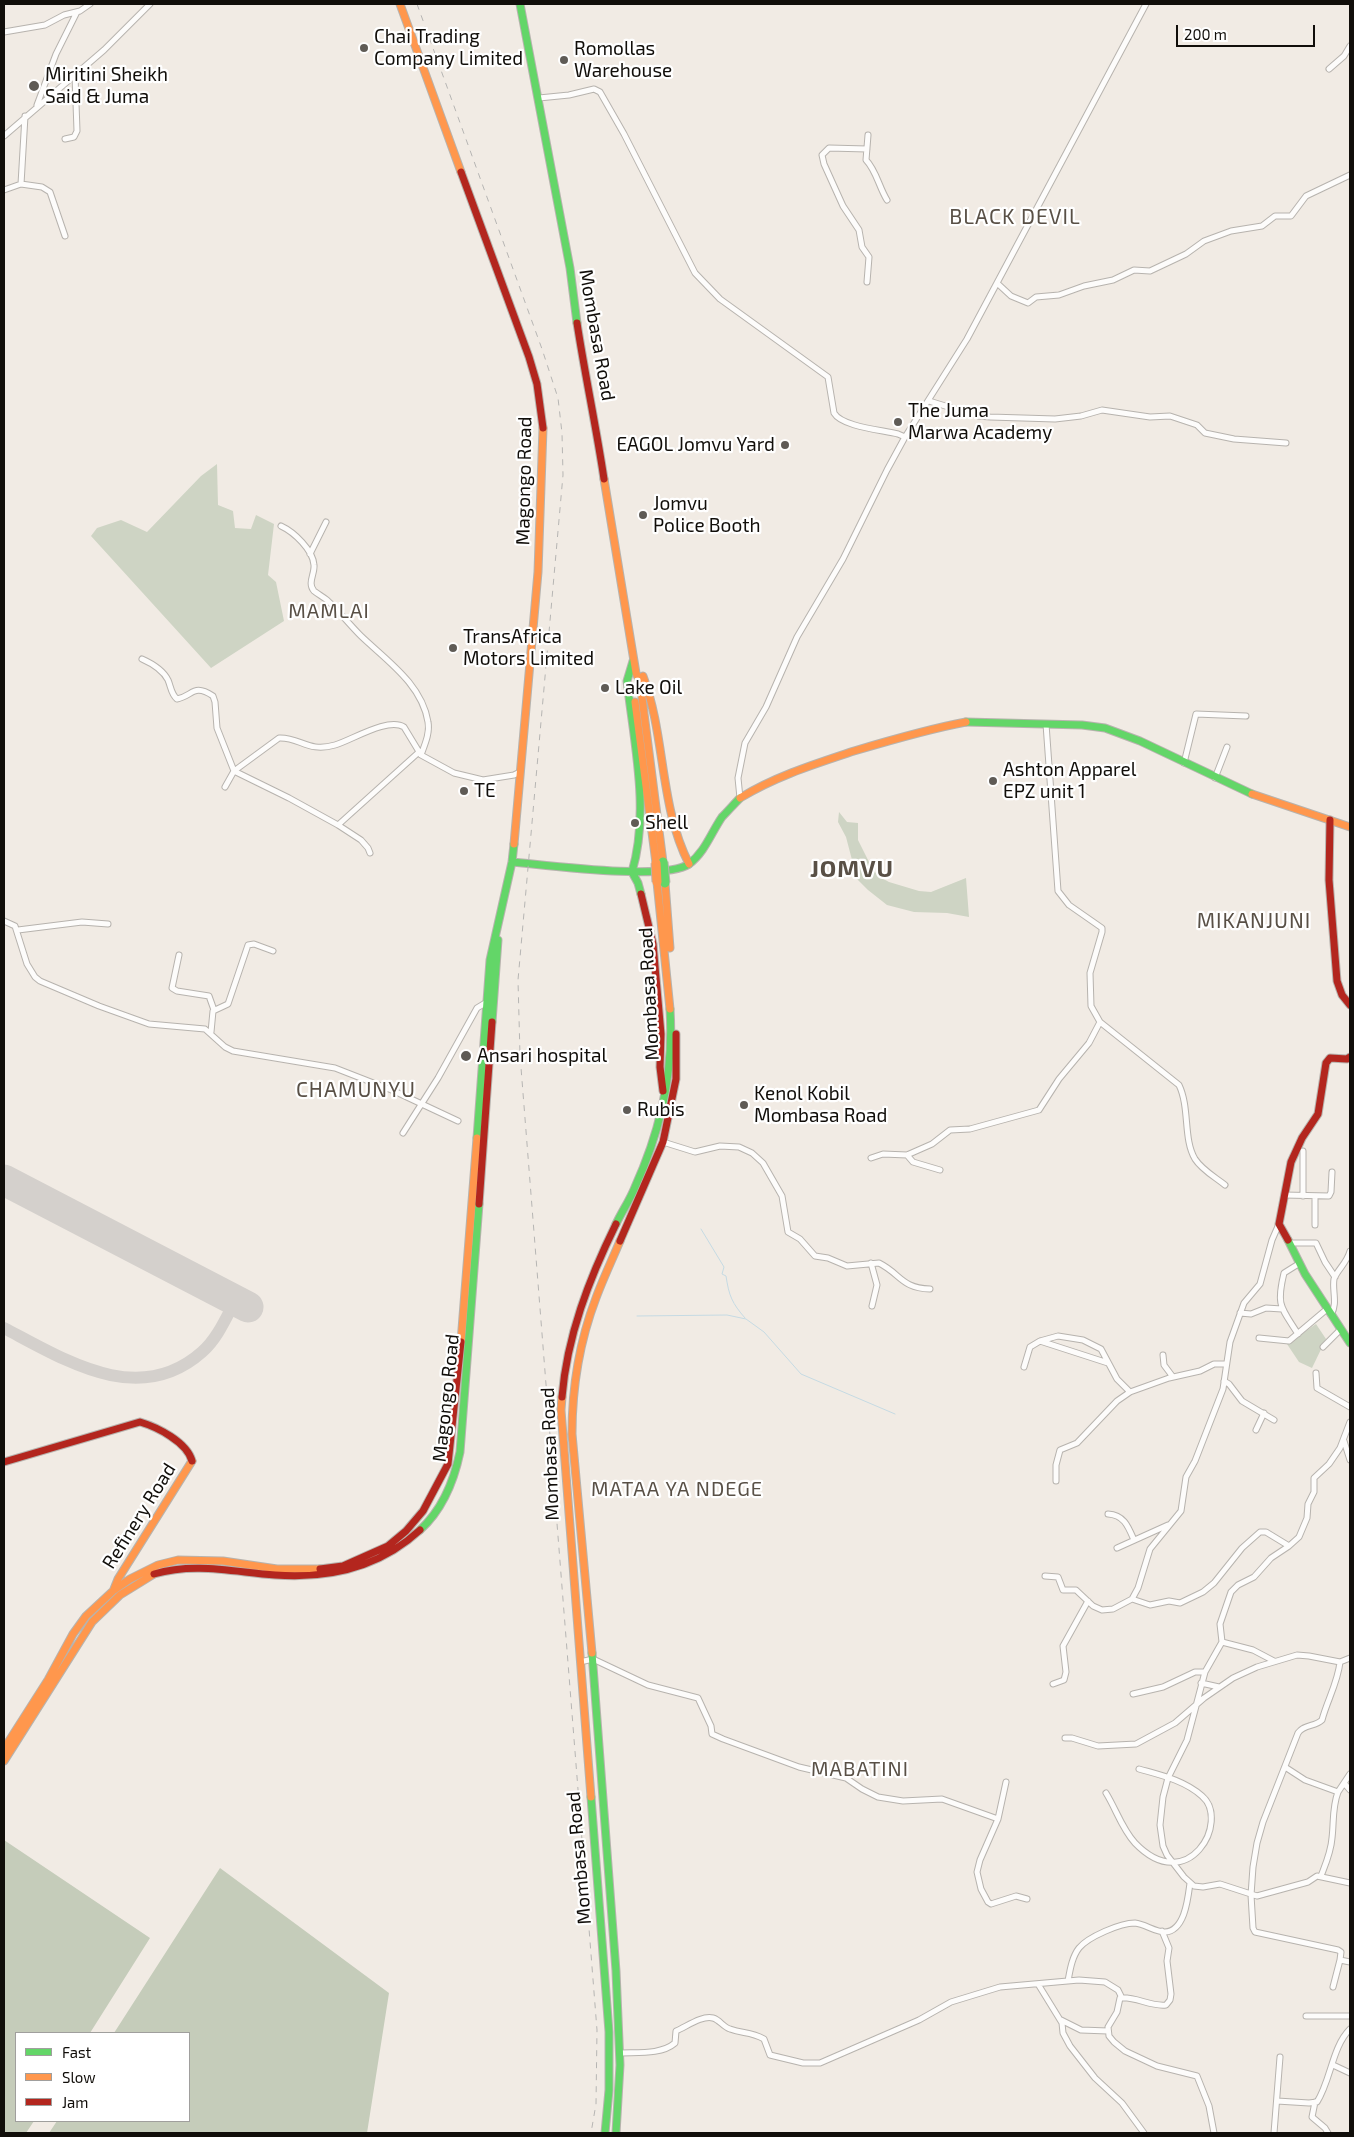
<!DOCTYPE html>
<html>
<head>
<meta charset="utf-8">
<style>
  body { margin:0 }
  #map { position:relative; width:1354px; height:2137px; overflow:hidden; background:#f1ebe4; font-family:"Exo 2",sans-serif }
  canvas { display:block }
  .frame { position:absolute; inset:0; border:5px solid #110e0a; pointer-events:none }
  .legend { position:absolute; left:15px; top:2032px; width:175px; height:90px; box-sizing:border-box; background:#fff; border:1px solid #a09f9d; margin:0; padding:6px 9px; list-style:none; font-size:15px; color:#110e0a }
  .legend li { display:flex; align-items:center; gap:10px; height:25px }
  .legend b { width:25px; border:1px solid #a09f9d }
  .scale { position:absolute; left:1176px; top:25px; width:139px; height:22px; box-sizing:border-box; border:2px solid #110e0a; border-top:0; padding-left:6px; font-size:15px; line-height:18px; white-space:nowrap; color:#110e0a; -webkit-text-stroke:4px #fff; paint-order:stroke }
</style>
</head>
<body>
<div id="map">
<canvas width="1354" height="2137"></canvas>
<div class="frame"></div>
<ul class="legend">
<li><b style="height:6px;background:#63d668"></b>Fast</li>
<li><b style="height:6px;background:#ff974d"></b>Slow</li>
<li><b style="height:6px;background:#b3261e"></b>Jam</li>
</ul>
<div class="scale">200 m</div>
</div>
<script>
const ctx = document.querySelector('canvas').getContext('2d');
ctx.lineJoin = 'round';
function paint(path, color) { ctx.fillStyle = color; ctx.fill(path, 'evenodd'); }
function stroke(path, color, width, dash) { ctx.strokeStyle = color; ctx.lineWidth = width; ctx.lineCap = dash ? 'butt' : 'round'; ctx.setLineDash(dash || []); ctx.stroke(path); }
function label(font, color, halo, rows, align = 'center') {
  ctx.font = font + ' "Exo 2",sans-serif'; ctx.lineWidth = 4.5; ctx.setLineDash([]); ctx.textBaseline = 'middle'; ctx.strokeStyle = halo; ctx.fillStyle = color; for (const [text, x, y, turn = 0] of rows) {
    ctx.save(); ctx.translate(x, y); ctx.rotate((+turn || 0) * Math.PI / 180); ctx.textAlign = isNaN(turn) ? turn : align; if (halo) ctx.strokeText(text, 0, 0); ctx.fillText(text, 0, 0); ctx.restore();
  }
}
const green = new Path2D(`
  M217,464l1,41 15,6 2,17 16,1 5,-14 18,9 -6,51 8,7 8,39 -73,47 -120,-132 6,-8 24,-8 26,12 54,-56z
  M839,812l8,10 11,1v17l14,28 6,8 11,6 30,9 12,1 35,-14 3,39 -22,-4 -33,-1 -27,-7 -19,-15 -11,-11 -11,-42 -8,-15z
  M1316,1324l10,15 -14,29 -13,-6 -12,-18z`);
const forest = new Path2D(`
  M4,1840l146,98 -60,95h-74v88h18l-8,12h-22z
  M220,1868l169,125 -22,140h-318l8,-12h132v-88h-75z`);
const stream = new Path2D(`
  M701,1229l23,38 -2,7 4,2c3,20 6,27 19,42
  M637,1316l90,-1 19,4 18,13 37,42 94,40`);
const taxiway = new Path2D(`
  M4,1328c61,32 135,80 198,24 15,-13 24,-34 33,-51`);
const runway = new Path2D(`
  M4,1180l244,127`);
const street = new Path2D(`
  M4,32l41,-7 19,-10 16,-4 10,-7
  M1329,69l15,-13 6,-10
  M539,98l30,-3 25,-6 6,3 24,42 71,139 25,26 108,78 6,36c8,14 49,17 64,21l7,3
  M37,105l19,-51 21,-42
  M25,116l-4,68 21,3 8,5 15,44
  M868,135l-2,25c10,10 13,27 21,40
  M4,136l100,-86 46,-46
  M65,139l9,-2 3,-6 -2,-56
  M4,190l17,-6
  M867,282l2,-25 -7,-10 -3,-17 -16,-24 -19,-42 -2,-9 7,-7 38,1
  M997,283l14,13 17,7 8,-6 23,-2 25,-9 29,-6 21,-10 16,1 36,-17 18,-13 27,-10 31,-5 13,-10h16l15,-20 44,-21
  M929,401l49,15 12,1 65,2 26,-3 21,-6 48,7 20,-1 27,9 8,8 29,6 52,4
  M281,526c13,6 32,24 33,39 1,9 -7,18 0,26 4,3 9,6 13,9 12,11 22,24 34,36 25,24 61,48 67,86 2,11 -3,22 -7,33
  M310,554l16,-32
  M142,659c9,4 21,11 26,21 3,7 3,14 9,19 16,-3 16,-16 36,-3l2,6 2,26 17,43 55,27 49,27 23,15 7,8 2,5
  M1184,763l12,-49 50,2
  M1215,778l12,-31
  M225,787l9,-16 45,-33c21,-1 29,15 56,7 17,-5 53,-28 69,-18l17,28 33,18 29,7 31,-5 6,-3
  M740,798l-2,-20 7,-35 21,-36 31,-70 46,-78 44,-89 18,-33 62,-98 179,-335
  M338,825l81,-73
  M4,921l11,5 12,38 8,13 5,4 59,25 50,18 56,5 20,18 8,4 102,17 59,23 64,30
  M18,930l64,-8 26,2
  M179,955l-7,33 5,3 32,5 5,14
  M1100,1022l79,63c11,23 4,54 16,74 7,11 20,18 30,26
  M211,1032l2,-21 15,-7 20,-59 6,-1 19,7
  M403,1133l35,-55 39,-70 10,-6
  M663,1142l32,10 25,-6 19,1 13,6 11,10 19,33 6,36 12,7 15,17 13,2 19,8 32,-3c22,11 22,25 51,26
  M1303,1151v45
  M907,1155l6,7 27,8
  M871,1158l12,-4 24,1 25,-11 18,-14 20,-1 69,-19 20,-31 30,-36 11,-21 -9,-16 -1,-33 12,-41v-4l-33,-23 -11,-14 -12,-167
  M1284,1195l45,1 2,-4 1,-20
  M1315,1197v28
  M1291,1243h25l9,19 10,15
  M871,1263l6,22 -5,21
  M1240,1313l11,1 15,-6 16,1
  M1331,1315c7,-12 1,-24 3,-36 3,-9 13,-16 16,-28
  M1298,1334c-17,-27 -22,-28 -14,-61l16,-10
  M1259,1338l30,3 38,-32
  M1040,1341l68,22
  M1323,1347l18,-18
  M1163,1355l1,10 9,12
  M1024,1367l6,-20 10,-6 18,-5 25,4 18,9 16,30 13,13
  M1316,1373l1,15 33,19
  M1224,1381l5,3 13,17 32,19
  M1350,1422l-10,26 -11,16 -15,14v14l-6,12 -1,14 -8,19 -10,9 -18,12 -17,19 -16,8 -7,7 -11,32 2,18 -17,30 -18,68 -19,38 -5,19 -3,28 3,21 4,9 17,22 10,9 9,1 17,-3 37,12 51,-14 9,-6 33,7
  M1256,1430l8,-17
  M1344,1441l6,19
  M1056,1481v-16l4,-15 17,-7 40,-42 13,-9 39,-14 31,-7 14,-7h12
  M1108,1514c16,1 20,12 26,26
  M1117,1548l51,-23
  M1045,1576l13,1 5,13h13l17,16 9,4 11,-1 19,-10 6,-11 12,-39 31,-38 5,-34 9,-16 28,-72 7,-47 14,-39 16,-19 12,-44 7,-16
  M1132,1599l18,6 19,-4 11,2 23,-11 11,-9 28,-35 18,-16h6l23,14
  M1222,1642l31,8 21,11
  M580,1662l13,-3 55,26 50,13 13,28 1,8 11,5 76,28 47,11 16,11 16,8 25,4 39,-2 56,20
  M1340,1662c-2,20 -13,39 -18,58 -7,7 -18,4 -24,13l-35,89 -6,21 -4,24 -2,28 2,33 2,4 83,18 3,2 -1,8
  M1201,1683l18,4
  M1053,1684l11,-4 2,-8 -3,-26 25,-45
  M1133,1694l30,-7 32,-15h10
  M1065,1738h7l26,8 38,-2 39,-21 29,-25 29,-20 24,-11 40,-12 12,1 31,6 10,-4
  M1285,1767l20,13 33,12 6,-9 6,7
  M1006,1782l-8,37 -18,41 -3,12 4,17 7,13 3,2 25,-8 11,3
  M1344,1783l6,-9
  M1106,1793c10,16 16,36 29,50 53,55 96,-22 67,-47 -18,-16 -42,-21 -63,-27
  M1321,1876c5,-13 10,-24 11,-38 2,-16 0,-30 6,-46
  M1162,1931l7,17 -2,13 4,33 -1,6 -4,5c-15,2 -31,-9 -46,-7l-3,14 -9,15 1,9 5,6 11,9 32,15 40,10 12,30 5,27
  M1068,1981c2,-11 4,-24 11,-33 9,-11 41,-25 56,-25 10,1 20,9 30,9 20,-1 23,-34 25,-49
  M1038,1984l24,39 1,10 7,13 25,32 27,25 22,30
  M1333,1987l7,-27 10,2
  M1306,2016h44
  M1061,2020l20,10 27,1
  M619,2053c18,-1 42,2 56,-10l1,-12c10,-4 26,-16 37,-13 7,2 10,9 17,11 13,5 20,2 34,10l6,16 33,8h17l99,-43 32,-18 49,-15 79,-7 26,2 13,8 4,8
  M1333,2065l17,8
  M1277,2101l32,2 8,-1c14,-22 15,-55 33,-73
  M1315,2102l-3,15 13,11 3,5
  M1274,2133l6,-76`);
const fast = new Path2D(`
  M520,4l50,264 7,55
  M633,661l-6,20c7,62 23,130 5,191l6,11 3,11
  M966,722l116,3 23,3 35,13 112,53
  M512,862c34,3 153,19 177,2 16,-12 22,-31 33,-47 6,-6 12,-13 18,-19
  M492,1022l6,-82
  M477,1138l13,-178 22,-98 2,-18
  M616,1224c6,-13 14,-24 19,-37 26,-57 39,-116 35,-178
  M1288,1240l17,34 45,69
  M420,1530c22,-20 34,-49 40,-78l19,-248
  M592,1653l24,318 4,94 -4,68
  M591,1797l18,235v58l-4,43`);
const slow = new Path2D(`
  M400,4l61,168
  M604,479l32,194 4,9 23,180
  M643,676c23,61 16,129 46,188
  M635,702l21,161
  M1252,794l98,33
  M740,798c36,-22 75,-34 114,-47 37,-11 74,-22 112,-29
  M514,844l24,-272 5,-144
  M657,882l13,127
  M665,883l5,65
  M461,1342l16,-204
  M562,1397l-1,13 30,387
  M114,1589l4,-10 74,-118
  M592,1653l-20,-219c0,-45 8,-94 24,-136 7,-19 16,-38 24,-57
  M4,1749l44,-69 25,-46 13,-18 28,-26 16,-11 28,-14 20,-5 45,1 54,8h43
  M4,1761l88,-139 28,-27 34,-21`);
const jam = new Path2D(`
  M461,172l68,185 8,27 6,44
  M577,323c8,52 19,103 27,156
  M1330,820l-1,60 8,101 5,14 8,10
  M641,894l12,50 8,90 -1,33 3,24
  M479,1204l13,-182
  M1288,1240l-9,-16 12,-62 11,-24 16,-24 8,-51 4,-5 17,1 3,-2
  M620,1241l43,-99 13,-63v-45
  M562,1397c5,-61 27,-118 54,-173
  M4,1462l136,-40c17,5 47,20 52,39
  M320,1569l23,-3 45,-20 18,-15 17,-20 25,-47 13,-122
  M154,1574c41,-12 80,-2 121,1 54,4 105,-8 145,-45`);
const rail = new Path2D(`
  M417,4l125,345 16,49 4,35 1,42 -45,505 2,75 77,975 -1,74 -5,29`);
const fastBridge = new Path2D(`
  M663,862l2,21`);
const slowBridge = new Path2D(`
  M656,863l1,19`);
const markers = [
  [364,48,5,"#5f5b56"],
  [564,60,5,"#5f5b56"],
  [34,86,6,"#5f5b56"],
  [898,422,5,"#5f5b56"],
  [785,445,5,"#5f5b56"],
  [643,515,5,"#5f5b56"],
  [453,648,5,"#5f5b56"],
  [605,688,5,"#5f5b56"],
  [993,781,5,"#5f5b56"],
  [464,791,5,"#5f5b56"],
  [635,823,5,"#5f5b56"],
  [466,1056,6,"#5f5b56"],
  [744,1105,5,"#5f5b56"],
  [627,1110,5,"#5f5b56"]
];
const poiNames = [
  ["Chai Trading",374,37],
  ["Company Limited",374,59],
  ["Romollas",574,49],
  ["Warehouse",574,71],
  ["Miritini Sheikh",45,75],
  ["Said & Juma",45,97],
  ["The Juma",908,411],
  ["Marwa Academy",908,433],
  ["EAGOL Jomvu Yard",775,445,"right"],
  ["Jomvu",653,504],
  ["Police Booth",653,526],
  ["TransAfrica",463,637],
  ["Motors Limited",463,659],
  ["Lake Oil",615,688],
  ["Ashton Apparel",1003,770],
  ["EPZ unit 1",1003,792],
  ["TE",474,791],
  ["Shell",645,823],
  ["Ansari hospital",477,1056],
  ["Kenol Kobil",754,1094],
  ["Mombasa Road",754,1116],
  ["Rubis",637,1110]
];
const streetNames = [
  ["Mombasa Road",597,335,80],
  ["Magongo Road",524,481,-89],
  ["Mombasa Road",649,994,-93],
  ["Magongo Road",446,1398,-84],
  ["Mombasa Road",550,1454,-92],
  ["Refinery Road",139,1516,-58],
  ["Mombasa Road",579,1858,-95]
];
const neighbourhoodNames = [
  ["MAMLAI",329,611],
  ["MATAA YA NDEGE",677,1489],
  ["MABATINI",860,1769]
];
const quarterNames = [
  ["BLACK DEVIL",1015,217],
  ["MIKANJUNI",1254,921],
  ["CHAMUNYU",356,1090]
];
const districtNames = [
  ["JOMVU",852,869]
];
paint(green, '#ced4c4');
paint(forest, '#c5ccba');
stroke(stream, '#c5dae3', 1);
stroke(taxiway, '#d4d0cc', 12);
stroke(runway, '#d4d0cc', 31);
stroke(street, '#b7b3ae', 7);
stroke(fast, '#b7b3ae', 9);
stroke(slow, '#b7b3ae', 9);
stroke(jam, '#b7b3ae', 9);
stroke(street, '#fdfcfb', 5);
stroke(fast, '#63d668', 7);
stroke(slow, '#ff974d', 7);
stroke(jam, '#b3261e', 7);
stroke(rail, '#b6b5b3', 1, [6, 6]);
stroke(fastBridge, '#b7b3ae', 11, []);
stroke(slowBridge, '#b7b3ae', 11, []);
stroke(fastBridge, '#63d668', 9);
stroke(slowBridge, '#ff974d', 9);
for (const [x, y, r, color] of markers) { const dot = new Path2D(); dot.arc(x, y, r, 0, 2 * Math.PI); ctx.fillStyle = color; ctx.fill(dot); stroke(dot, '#fff', 2); }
label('19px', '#110e0a', '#fff', poiNames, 'left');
label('19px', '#110e0a', '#fff', streetNames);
ctx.letterSpacing = '1px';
label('20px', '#595046', '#fff', neighbourhoodNames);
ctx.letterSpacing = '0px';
ctx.letterSpacing = '1px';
label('21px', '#595046', '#fff', quarterNames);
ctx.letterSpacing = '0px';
ctx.letterSpacing = '1px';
label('bold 24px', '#595046', '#fff', districtNames);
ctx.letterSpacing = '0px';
</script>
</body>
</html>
